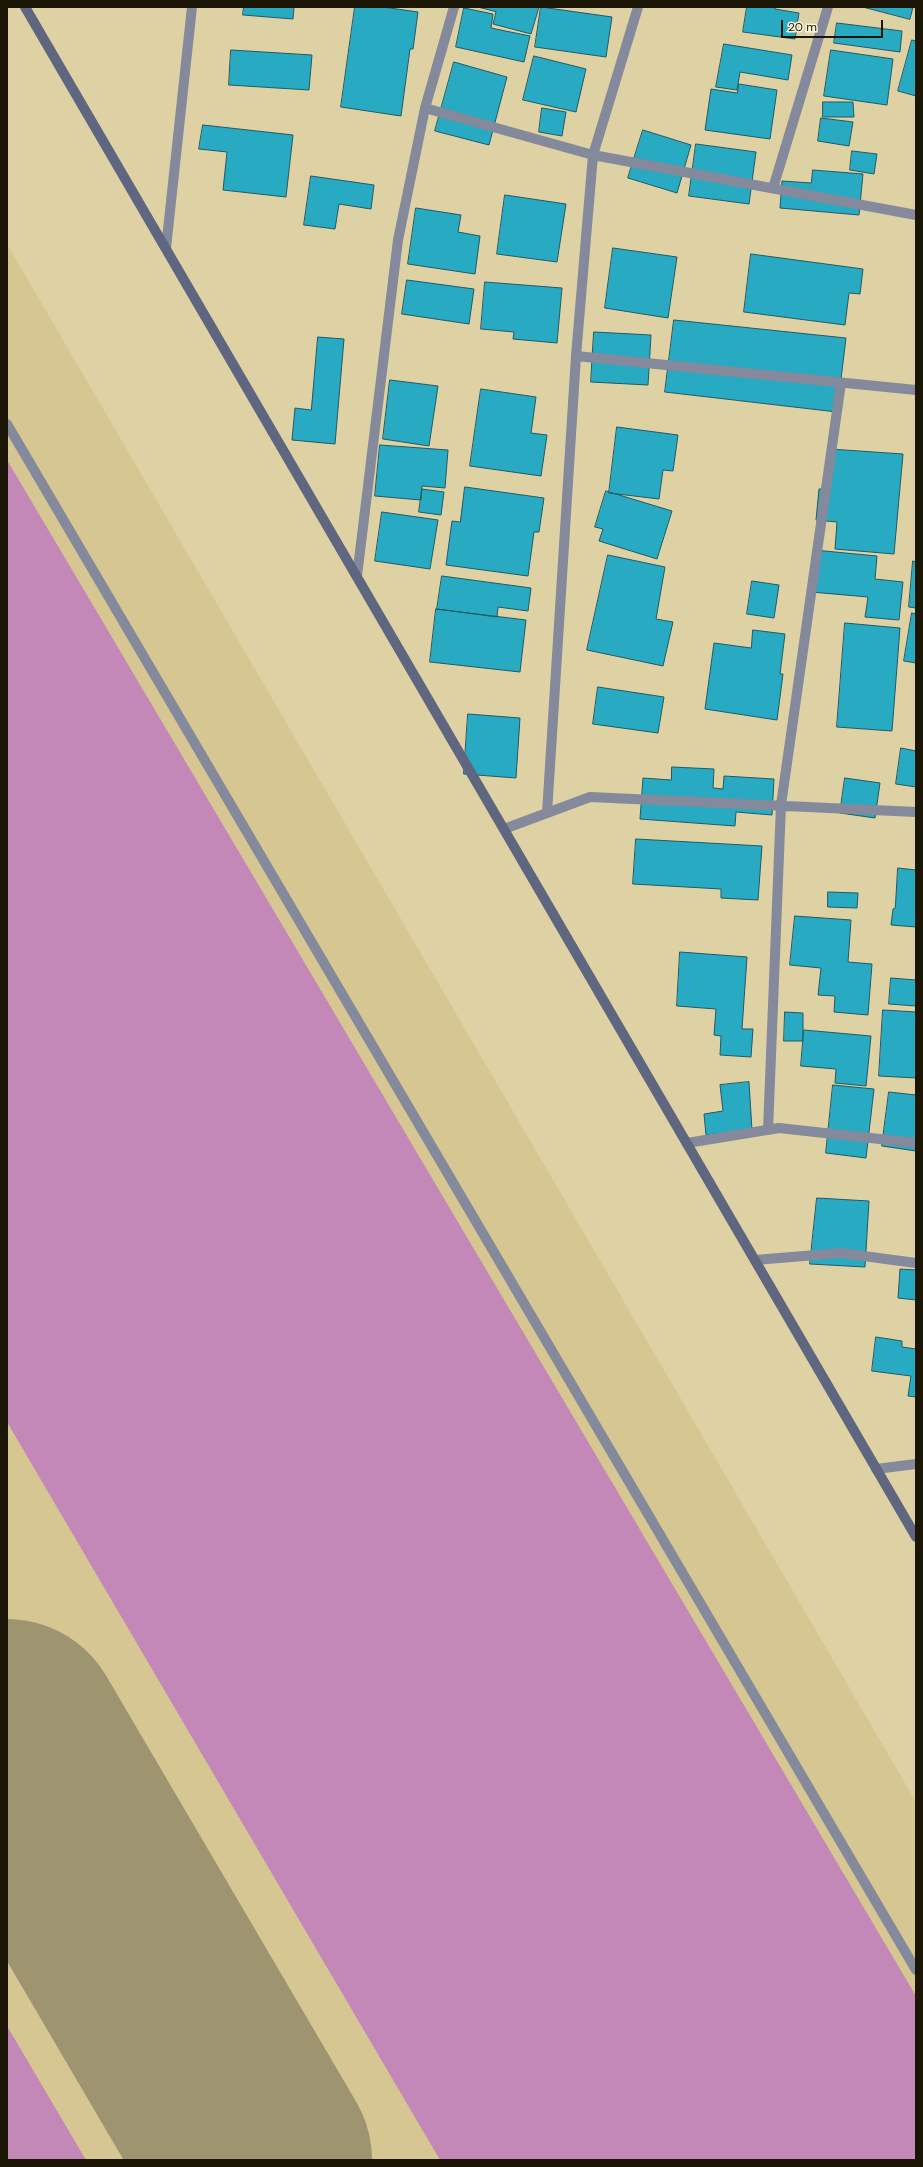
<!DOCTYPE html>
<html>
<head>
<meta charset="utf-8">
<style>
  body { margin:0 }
  #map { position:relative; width:923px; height:2167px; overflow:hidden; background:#ded1a3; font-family:"DM Sans",sans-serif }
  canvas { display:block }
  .frame { position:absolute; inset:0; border:8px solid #1a1504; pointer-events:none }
  .scale { position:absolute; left:781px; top:20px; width:102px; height:18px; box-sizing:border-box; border:2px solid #1a1504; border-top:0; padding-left:5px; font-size:12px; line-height:14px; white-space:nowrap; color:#1a1504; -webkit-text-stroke:3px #f9f2db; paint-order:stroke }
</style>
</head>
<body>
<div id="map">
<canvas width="923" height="2167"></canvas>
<div class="frame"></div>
<div class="scale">20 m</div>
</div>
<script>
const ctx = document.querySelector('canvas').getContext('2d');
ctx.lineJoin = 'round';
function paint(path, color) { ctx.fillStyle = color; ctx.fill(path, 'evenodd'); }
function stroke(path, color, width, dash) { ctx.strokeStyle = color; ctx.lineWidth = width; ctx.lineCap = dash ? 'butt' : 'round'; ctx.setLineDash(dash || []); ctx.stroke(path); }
const built = new Path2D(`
  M7,244l909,1558v358h-909z`);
const green = new Path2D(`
  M7,460l909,1536v164h-476l-433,-738z
  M7,2026l79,134h-79z`);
const runway = new Path2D(`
  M7,1734l250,426`);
const building = new Path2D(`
  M244,7h50l-1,12 -50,-4z
  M355,7h28l35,5 -5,37h-3l-9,67 -60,-9z
  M478,7h61l-8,27 -38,-10 3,-12z
  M541,7l71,10 -6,40 -71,-10z
  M747,7h28v2l24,4 -4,26 -52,-7z
  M863,7h50l-3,12z
  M464,8l29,6 -2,14 39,8 -6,26 -68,-15z
  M837,23l65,8 -2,21 -66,-9z
  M912,40l4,1v55l-18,-5z
  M724,44l68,11 -4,25 -48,-8 -3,18 -21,-3z
  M231,50l81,5 -3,35 -80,-5z
  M831,50l62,9 -6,46 -63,-9z
  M534,56l52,13 -10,43 -53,-12z
  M454,62l53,15 -18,68 -54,-14z
  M739,84l38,6 -7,49 -65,-9 6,-41 26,4z
  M823,102h30l1,15h-31z
  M542,108l24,4 -4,24 -23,-4z
  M821,118l32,4 -4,24 -31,-5z
  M203,125l90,10 -7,62 -63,-7 4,-38 -28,-3z
  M643,130l48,15 -14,48 -49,-15z
  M696,144l60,8 -7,52 -60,-8z
  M852,151l25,3 -3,20 -24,-4z
  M813,170l50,4 -4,41 -79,-7 2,-27 29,2z
  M311,176l63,9 -3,24 -32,-5 -4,25 -31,-4z
  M505,195l61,9 -9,58 -60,-8z
  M416,208l45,7 -3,17 22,4 -5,38 -67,-10z
  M613,248l64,9 -9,61 -63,-10z
  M751,254l112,15 -3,25 -11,-1 -4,32 -101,-13z
  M407,280l67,9 -5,35 -67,-10z
  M485,282l77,6 -5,55 -44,-4 1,-7 -33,-3z
  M674,320l172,18 -9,74 -172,-20z
  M594,332l57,3 -3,50 -57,-3z
  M318,337l26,2 -9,105 -43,-4 3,-32 16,2z
  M390,380l48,6 -9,60 -46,-7z
  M481,389l55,8 -5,36 16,2 -6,41 -71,-10z
  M617,427l61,8 -5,36 -10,-1 -4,29 -50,-6z
  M380,445l68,5 -3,38 -23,-2 -1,14 -46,-4z
  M830,449l73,5 -9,100 -59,-5 2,-27 -21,-2 3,-31h7z
  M465,487l79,11 -5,34h-5l-6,44 -82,-11 6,-44 8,1z
  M422,489l22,3 -3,23 -22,-3z
  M606,491l66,20 -15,48 -58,-18 4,-12 -8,-2z
  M382,512l56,8 -8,49 -55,-8z
  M814,550l63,6 -2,23 28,3 -4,38 -34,-3 3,-20 -57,-5z
  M608,555l57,12 -9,52 17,3 -10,44 -76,-16z
  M913,561l3,1v46l-7,-1z
  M442,576l89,12 -3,23 -30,-4 -1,10 -60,-8z
  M752,581l27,4 -5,33 -27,-4z
  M436,609l90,11 -6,52 -90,-10z
  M912,613l4,1v49l-12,-2z
  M845,623l55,5 -8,103 -55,-4z
  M753,630l32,4 -5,40h3l-6,46 -72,-11 9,-66 37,5z
  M598,687l66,10 -6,36 -65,-9z
  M468,714l52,4 -4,60 -52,-4z
  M901,748l15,3v36l-20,-3z
  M672,767l42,2 -1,19 10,1 1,-13 50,3 -2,36 -36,-3 -1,14 -95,-7 3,-41 28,2z
  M845,778l35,5 -5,35 -35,-5z
  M636,839l126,7 -4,54 -37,-2v-9l-88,-5z
  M898,868l18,2v57l-25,-2 2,-16 2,-1z
  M828,892l30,1 -1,15 -29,-1z
  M795,916l56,4 -3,42 24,2 -4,51 -34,-3 1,-16 -17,-1 3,-27 -31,-3z
  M680,952l67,5 -5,72h11l-2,28 -31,-2 1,-19 -7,-1 2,-26 -39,-3z
  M891,978l25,2v26l-27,-2z
  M883,1010l33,2v66l-37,-2z
  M785,1012l18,1v28h-19z
  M804,1030l67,6 -5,50 -31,-3 1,-14 -35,-3z
  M749,1082l3,48 -46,5 -2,-21 19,-3 -3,-26z
  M833,1085l41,4 -8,69 -40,-5z
  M889,1092l27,3v56l-34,-5z
  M817,1198l52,3 -4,66 -55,-3z
  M916,1265v35l-18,-2 2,-29 16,1z
  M876,1337l26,4v6l14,2v48l-8,-1 3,-20 -39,-5z`);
const lane = new Path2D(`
  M7,424l909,1546`);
const street = new Path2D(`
  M425,108l168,47 323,60
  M773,188l55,-181
  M166,248l26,-241
  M576,356l340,34
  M357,576l41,-336 27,-132 29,-101
  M547,813l29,-457 17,-201 45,-148
  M504,829l86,-32 326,15
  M768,1130l13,-325 60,-422
  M687,1143l92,-15 137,15
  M755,1260l86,-7 75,10
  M876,1469l40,-5`);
const secondary = new Path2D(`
  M25,7l891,1530`);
paint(built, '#d6c691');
paint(green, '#c388b8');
stroke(runway, '#9e946f', 230);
paint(building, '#27aac2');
stroke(building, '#205a65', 1);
stroke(lane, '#84899b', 10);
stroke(street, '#84899b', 10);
stroke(secondary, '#5f6680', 10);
</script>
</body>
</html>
